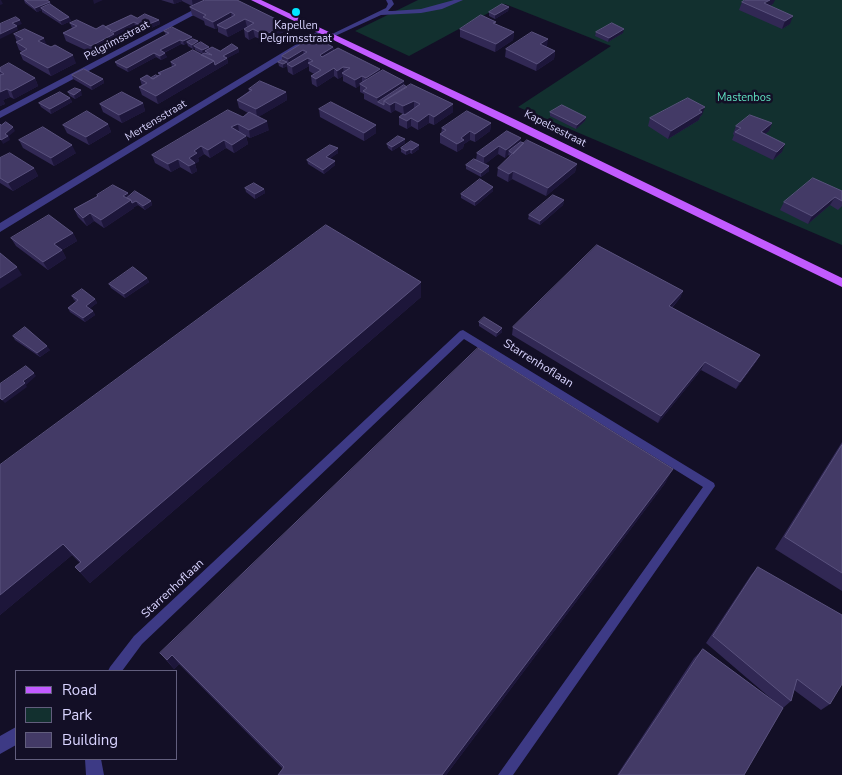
<!DOCTYPE html>
<html>
<head>
<meta charset="utf-8">
<style>
  body { margin:0 }
  #map { position:relative; width:842px; height:775px; overflow:hidden; background:#130f26; font-family:"Nunito Sans",sans-serif }
  canvas { display:block }
  .legend { position:absolute; left:15px; top:670px; width:162px; height:90px; box-sizing:border-box; background:#130f26; border:1px solid #625e7d; margin:0; padding:6px 9px; list-style:none; font-size:15px; color:#d9d4ff }
  .legend li { display:flex; align-items:center; gap:10px; height:25px }
  .legend b { width:25px; border:1px solid #625e7d }
</style>
</head>
<body>
<div id="map">
<canvas width="842" height="775"></canvas>
<ul class="legend">
<li><b style="height:6px;background:#c25bff"></b>Road</li>
<li><b style="height:14px;background:#12302f"></b>Park</li>
<li><b style="height:14px;background:#433a66"></b>Building</li>
</ul>
</div>
<script>
const ctx = document.querySelector('canvas').getContext('2d');
ctx.lineJoin = 'round';
function paint(path, color) { ctx.fillStyle = color; ctx.fill(path, 'evenodd'); }
function stroke(path, color, width, dash) { ctx.strokeStyle = color; ctx.lineWidth = width; ctx.lineCap = dash ? 'butt' : 'round'; ctx.setLineDash(dash || []); ctx.stroke(path); }
function label(font, color, halo, rows, align = 'center') {
  ctx.font = font + ' "Nunito Sans",sans-serif'; ctx.lineWidth = 5; ctx.setLineDash([]); ctx.textBaseline = 'middle'; ctx.strokeStyle = halo; ctx.fillStyle = color; for (const [text, x, y, turn = 0] of rows) {
    ctx.save(); ctx.translate(x, y); ctx.rotate((+turn || 0) * Math.PI / 180); ctx.textAlign = isNaN(turn) ? turn : align; if (halo) ctx.strokeText(text, 0, 0); ctx.fillText(text, 0, 0); ctx.restore();
  }
}
const green = new Path2D(`
  M418,0h424v245l-324,-138 93,-61 -106,-42 -96,52 -54,-25z`);
const lane = new Path2D(`
  M386,0h6l2,4 -6,7h4l29,-2 33,-9h9l-21,9 -21,4 -40,2 -48,22 -5,-1 58,-28 2,-4z
  M463,330l251,153 1,3 -202,289h-15l205,-288 -239,-148 -322,305 -20,27h-14l2,-4 24,-31 326,-305z`);
const street = new Path2D(`
  M212,0h10l-222,118v-7z
  M320,30l7,2 -327,200v-9z
  M16,727v18l-16,9v-18z
  M85,759h16l3,16h-18z`);
const primary = new Path2D(`
  M251,0h10l255,120 326,158v9z`);
const wall = new Path2D(`
  M24,0h19l7,2 1,3 18,12 2,4 -9,4 -20,-13v-2l-5,2 -12,-9z
  M161,0h76l48,31 -5,3v1l-13,7 -12,-5 -6,3 -4,-3 -1,-8 3,-2 -19,10 -10,-5v-4l-3,1 -10,-4 -1,-4 -12,-6 -2,-8 2,-1 -10,-5 -8,3z
  M742,2l31,2 -3,2 20,18 -8,5 -43,-19z
  M509,7l-1,4 -13,8 -6,-3v-4z
  M137,18l22,2 1,4 -9,4 -5,-2 -5,3 -6,-3 -20,10 2,6 -23,12 -28,-13 -3,-8 9,-5 -2,-5 26,6z
  M460,29l54,3 -1,8 -18,12 -35,-15z
  M164,31l28,8 6,2 1,3 11,5 10,2 18,-3 1,4 -12,6 1,5 -70,41 -16,-9 -3,-8 3,-1 -2,-7 11,-1 8,-3 -1,-2 14,-6 -1,-5 32,-8 -8,-4v-2l-2,1 -5,-3 -1,-3 -3,2 -3,-1 -17,9 3,4 -6,3 -5,-3 -28,15 -11,-6 -2,-4 51,-27z
  M596,32l27,1 -15,9 -13,-6z
  M14,34l33,12 29,17 -25,13 -28,-16 -3,-7 2,-1 -3,-2 -3,-8h1z
  M311,38l22,9 1,3 46,22 73,40 -19,13 -5,-2 -11,7 -7,-4 -4,3 -8,-4v-8l4,-3 -8,-4 -4,3 -27,-14v-5l-4,-2v-7l-4,3 -13,-7v-5l-5,3 -4,-3 -17,11 -5,-3 -1,-8 3,-2 -5,-3v-5l-16,9 -5,-3 -1,-6 -4,2 -4,-2 -1,-4 4,-2v-4z
  M547,47l8,4 -1,8 -18,12 -31,-14 1,-8z
  M0,68l35,10 3,8 -24,13 -4,-2 -7,3 2,4 -5,2z
  M72,75l31,4 1,4 -12,7 -19,-11z
  M249,89l37,3 1,8 -29,17 11,13 -19,8 -4,-2 2,8 -14,9 -8,-5 -16,10 -6,-4 -6,4 1,3 -4,3 2,7 -5,3 -12,-7 -9,5 -16,-9 -3,-8 91,-38 5,-4 -9,-5 -2,-8 12,-9z
  M68,92l14,3 -7,4 -5,-3z
  M70,98l2,4 -21,12 -10,-7 -2,-4z
  M143,103l2,8 -23,12 -19,-11 -3,-8z
  M319,109l57,24 -12,8 -44,-24z
  M550,112l36,5 -1,4 -9,8 -26,-13z
  M702,115l-2,2 -1,3 -31,19 -20,-13 2,-8z
  M491,123l-1,8 -15,11 -5,-2 -6,4 -1,4 -6,4 -17,-9v-9h1l1,-6z
  M772,123l-3,8 -4,3 17,18 -9,8 -41,-20 2,-5 -1,-1 3,-8z
  M108,124l3,8 -22,13 -22,-12 -4,-8z
  M507,131l14,11 56,22 -2,8 -29,24 -34,-17 -4,3 -11,-6 1,-8 12,-12 -2,-1 -3,3 -7,-4 -13,10 4,2v5l-8,6 -15,-8v-4l10,-5 1,-7z
  M19,140l57,13 -22,13 -31,-18z
  M405,143l-13,8 -4,-3 -1,-4z
  M419,145v4l-7,5 -2,-1 -4,2 -5,-3v-4z
  M338,148v5l-8,5 5,3v4l-11,9 -16,-10 -1,-4z
  M0,158l34,10 4,8 -25,15 -13,-8z
  M493,187v4l-18,15 -14,-8v-4z
  M245,188l19,1 1,4 -10,6 -9,-7z
  M842,191v15l-4,4 -8,-5 -22,19 -28,-14 4,-8z
  M97,195l54,6 1,4 -7,5 -7,-5 -4,2v1l-30,20 -10,-7 -7,5 -9,-9 -4,-8 23,-12z
  M564,200l-1,5 -23,20 -12,-6 1,-4z
  M73,233l4,8 -15,9 4,8 -18,12 -32,-24 -5,-8z
  M147,278l2,4 -24,16 -14,-10 -2,-4z
  M421,282v15l-331,286 -15,-16 5,-4 -8,-8 -72,60v-150z
  M683,291l-3,7 -8,10 88,47 -4,7 -20,27 -35,-19 -43,53 -146,-88 1,-8z
  M72,296l23,3 2,4 -8,6 4,2 2,4 -10,7 -15,-10 -2,-4 9,-6 -3,-2z
  M479,322l23,10 -6,5 -17,-11z
  M13,336l37,14 -10,7 -25,-17z
  M842,442v149l-67,-42z
  M666,482l-220,293h-168l5,-6 -104,-105 -5,5 -14,-16z
  M758,567l72,137 -9,6 -27,-20 -3,11 -8,7 -39,67h-127l77,-117 9,-9 72,53 -69,-59 45,-68z`);
const shadedWall = new Path2D(`
  M0,0h1l2,4 -3,1z
  M93,0h10l-9,4z
  M173,0h9v1l-8,3z
  M192,0h15l-14,7z
  M770,0h5l-2,4 -12,7 3,-8z
  M50,2l1,4 -10,2 1,2 -5,2 -2,-4z
  M509,7l-1,4 -13,8v-4z
  M231,12l1,8 -15,5 1,3 -3,1 -2,-7z
  M793,16l-3,8 -8,5 3,-8z
  M69,17l2,4 -9,4 -2,-4z
  M245,19l2,8 -19,10 -2,-8z
  M20,20l2,4 -9,3 -1,-4z
  M159,20l1,4 -9,4 -2,-4z
  M134,22l1,4 -20,10 2,6 -23,12 -3,-8 19,-15 1,-1 2,5 1,-1v-2z
  M145,22l1,4 -5,3 -1,-4z
  M284,23l1,8 -5,3v1l-13,7 -2,-7z
  M17,26l1,4 -18,9v-5z
  M253,29l2,8 -6,3 -1,-8z
  M624,29l-1,4 -15,9 1,-4z
  M514,32l-1,8 -18,12 1,-8z
  M192,37l1,4 -6,1v1l-3,2 -1,-4z
  M44,38l3,8 -9,-5z
  M548,39l-1,8 -8,5 1,-8z
  M180,40l1,4 -20,10 -1,-4z
  M198,41l1,4 -5,1 1,2 -2,1 -1,-4z
  M209,47l1,4h-5l1,2 -3,1 -1,-4z
  M333,47l1,8 -13,8 -1,-8z
  M238,48l1,4 -15,8 -1,-4z
  M303,50l1,8 -15,7 -1,-6z
  M555,51l-1,8 -18,12 1,-7z
  M154,53l2,4 -28,15 -1,-4z
  M165,53l2,4 -6,3 -1,-4z
  M73,55l3,8 -25,13 -3,-8z
  M227,58l1,5 -70,41 -2,-8 58,-35z
  M308,58l1,8 -16,9 -1,-8z
  M287,62v4l-4,2v-4z
  M343,67l1,7 -2,-1 1,3 -5,3 -1,-8z
  M334,68v8l-17,11 -1,-8z
  M380,69l1,8 -15,9v-8z
  M362,76v8l-6,4 -1,-8z
  M35,78l3,8 -24,13 -3,-8z
  M103,79l1,4 -12,7 -1,-4z
  M404,81l1,8 -27,13 -1,-4z
  M7,89l3,8 -7,3 2,4 -5,2v-14z
  M81,90l1,5 -7,4 -1,-4z
  M286,92l1,8 -30,18 -1,-9z
  M411,93l-16,10v7l-4,3 -1,-8z
  M70,98l2,4 -21,12 -1,-5z
  M414,101v8l-10,5 -1,-8z
  M143,103l2,8 -23,12 -3,-8z
  M453,104v8l-19,13v-8z
  M705,107l-3,8 -2,2 -1,3 -31,19 3,-8 28,-21z
  M429,114v9l-11,7v-8z
  M586,117l-1,4 -9,8 1,-4z
  M411,118v8l-4,3v-8z
  M267,121l2,9 -19,8 -1,-8z
  M491,123l-1,8 -15,11v-8z
  M772,123l-3,8 -11,9 3,-8z
  M108,124l3,8 -22,13 -3,-8z
  M238,124l1,8 -8,-5z
  M376,125v8l-12,8v-8z
  M13,127l2,4 -6,5 1,4 -7,4 -2,-4 4,-6z
  M470,131v9l-6,4 -1,4 -6,4v-8l4,-6z
  M246,136l2,8 -14,9 -2,-8z
  M521,138l-1,8 -11,5 -1,4 -3,3 1,-8z
  M405,139v4l-13,8v-4z
  M224,140l2,8 -16,10 -2,-8z
  M785,144l-3,8 -9,8 4,-8z
  M72,145l4,8 -22,13 -3,-8z
  M419,145v4l-7,5v-4z
  M201,146l3,8 -6,4 1,3 -4,3 2,7 -5,3 -3,-8v-8l5,-7z
  M499,146l-1,8 -14,11v-8z
  M338,148v5l-11,8 -1,-4z
  M410,149v4l-4,2v-4z
  M178,159l2,8 -9,5 -3,-8z
  M335,161v4l-11,9 -1,-4z
  M577,164l-2,8 -29,24 2,-8z
  M489,166v5l-8,6v-4z
  M34,168l4,8 -25,15 -5,-8z
  M513,171l-1,8 -4,3 1,-8z
  M493,187v4l-18,15v-4z
  M264,189l1,4 -10,6v-5z
  M128,193l3,8h5l2,4 -4,2v1l-30,20 -3,-8 22,-24z
  M835,197l-5,8 -22,19 4,-8z
  M564,200l-1,5 -23,20v-4z
  M151,201l1,4 -7,5 -2,-4z
  M90,213l4,8 -7,5 -4,-8z
  M73,233l4,8 -19,11 -4,-8z
  M62,250l4,8 -18,12 -5,-8z
  M17,267l5,8 -22,14v-11z
  M147,278l2,4 -24,16 -1,-4z
  M421,282v15l-331,286 -10,-11z
  M683,291l-3,7 -14,16 3,-8z
  M95,299l2,4 -9,7 -2,-4z
  M93,311l2,4 -10,7 -2,-4z
  M502,328v4l-6,5 1,-4z
  M47,346l3,4 -10,7 -3,-4z
  M760,355l-4,7 -20,27 4,-7z
  M705,362l-4,8 -43,53 3,-7z
  M34,373l2,3 -10,9 1,2 -22,16 -3,-3z
  M673,469l-7,13 -220,293h-4z
  M63,544l9,11 -72,60v-20z
  M172,655l7,9 -5,5 -7,-9z`);
const building = new Path2D(`
  M25,0h22l3,2 -15,6z
  M205,0h32l47,23 -7,4h2l-14,8 -12,-6 -5,3 -4,-3 10,-6 -9,-4 -19,10 -9,-4 18,-10 -4,-3 -18,10 -10,-5 3,-2 -16,-8z
  M745,0h25l-6,3 29,13 -8,5 -43,-19z
  M50,4l19,13 -9,4 -19,-13z
  M502,4l7,3 -14,8 -6,-3z
  M145,14l14,6 -10,4 -4,-2 -5,3 -6,-3 -20,10 -9,-5 26,-12 6,3z
  M481,15l15,7 -3,1 21,9 -18,12 -36,-15z
  M16,17l4,3 -8,3 5,3 -17,8v-10z
  M77,20l19,9 7,-4 8,5 -1,1 4,3 -23,12 -28,-13 14,-7 -7,-3z
  M612,23l12,6 -15,9 -13,-6z
  M172,27l20,10 -9,4 -3,-1 -20,10 5,3 -5,3 -6,-3 -27,15 -12,-6 54,-29 -5,-2z
  M25,29l19,9 -6,3 13,6 4,-2 18,10 -25,13 -28,-15 7,-4 -11,-7 7,-3 -9,-5z
  M532,32l16,7 -8,5 15,7 -18,13 -31,-15z
  M311,38h5l17,9 -13,8 2,2 16,-9 42,21 -14,9 -4,-2 -7,4 -13,-7 8,-5 -7,-1 -6,4 -3,-3 -18,11 -5,-3 10,-6 -13,-7 5,-2 -5,-3 -16,9 -5,-3 20,-12 -4,-2 -15,9 -6,-3z
  M193,39l5,2 -6,4 -5,-3z
  M201,42l8,5 -7,3 -8,-4z
  M232,44l6,4 -15,8 4,2 -12,7 -1,-4 -13,-6 3,-2 8,2 -7,-4 7,-4 8,4z
  M193,50l21,11 -58,35 -17,-9 8,-4 -7,-4 7,-4 6,4 8,-5 -3,-1 18,-8 -5,-3z
  M282,60l5,2 -4,2 -5,-2z
  M9,63l26,15 -24,13 -4,-2 -7,3v-17l4,-1 -4,-3v-3z
  M84,69l19,10 -12,7 -19,-11z
  M383,70l21,11 -27,17 -14,-7 4,-3 -7,-4z
  M156,75l2,1 -5,3 -2,-1z
  M260,81l26,11 -30,17 -19,-9 15,-10 -3,-1z
  M411,84l42,20 -19,13 -5,-3 -11,8 -7,-4 -4,3 -8,-4 4,-3 2,1 15,-11 -6,-3 -11,5 -8,-4 -5,3 -6,-4z
  M404,85l3,2 -23,14v4l-6,-3z
  M75,88l6,2 -7,5 -6,-3z
  M60,92l10,6 -20,11 -11,-6z
  M122,92l21,11 -24,12 -19,-11z
  M688,98l17,9 -6,3 3,2 -31,19 -21,-13z
  M331,102l45,23 -12,8 -45,-24z
  M562,105l24,12 -9,8 -27,-13z
  M228,110l15,7 6,-5 18,9 -18,9 -11,-6 -7,3 15,9 -14,9 -8,-5 -16,10 -7,-4 -7,5 3,2 -8,5 6,5 -6,3 -11,-7 -10,5 -16,-9z
  M87,111l21,13 -22,13 -23,-12z
  M467,111l24,12 -16,11 -5,-3 -9,7 3,2 -7,4 -17,-10 6,-4 -4,-2z
  M750,115l22,8 -11,9 24,12 -8,8 -42,-20 6,-4 -5,-2z
  M6,122l7,5 -8,7 3,2 -7,4 -1,-1v-15l1,1z
  M43,127l29,18 -21,13 -32,-18z
  M507,131l14,7 -15,12 -7,-4 -15,11 -7,-4z
  M398,136l7,3 -13,8 -5,-3z
  M527,140l50,24 -29,24 -35,-17 -4,3 -11,-6z
  M411,141l8,4 -7,5 -2,-1 -4,2 -5,-3z
  M521,142l3,1 -11,11 -4,-3z
  M330,145l8,3 -12,9 9,4 -12,9 -16,-10z
  M10,153l24,15 -26,15 -8,-5v-20z
  M474,159l15,7 -8,7 -15,-8z
  M813,178l29,13v10l-7,-4 -23,19 -28,-14z
  M480,179l13,8 -18,15 -14,-8z
  M254,183l10,6 -9,5 -10,-6z
  M113,185l15,8 -5,3 8,4 -30,20 -11,-7 -7,5 -9,-9 24,-13 -1,-1z
  M135,191l16,10 -8,5 -7,-5 -4,2 -1,-3 -4,-2z
  M553,195l11,5 -24,21 -11,-6z
  M49,215l24,18 -19,11 8,6 -19,12 -32,-24z
  M326,225l95,57 -341,290 -5,-5 6,-5 -18,-18 -63,51v-130z
  M597,245l86,46 -14,15 91,49 -20,27 -35,-20 -44,54 -148,-89z
  M0,253l17,14 -17,11z
  M133,267l14,11 -23,16 -15,-10z
  M82,289l13,10 -9,7 7,5 -10,7 -15,-10 10,-8 -6,-4z
  M484,317l18,11 -5,5 -18,-11z
  M25,327l22,19 -10,7 -24,-17z
  M478,348l195,121 -231,306h-164l6,-8 -112,-112 -5,5 -7,-7z
  M26,366l8,7 -11,8 2,2 -23,17 -2,-2v-14z
  M842,445v128l-57,-36z
  M758,567l84,48v69l-12,20 -33,-25 -6,22 -78,-65z
  M703,649l80,59 -39,67h-125z`);
const markers = [
  [296,12,5,"#00e5ff"]
];
const farPoinames = [
  ["Kapellen",296,26],
  ["Pelgrimsstraat",296,39]
];
const farStreetnames = [
  ["Pelgrimsstraat",117,41,-28],
  ["Mertensstraat",156,121,-31],
  ["Kapelsestraat",555,129,27]
];
const farParknames = [
  ["Mastenbos",744,98]
];
const streetNames = [
  ["Starrenhoflaan",538,364,32],
  ["Starrenhoflaan",173,589,-43]
];
paint(green, '#12302f');
paint(lane, '#3d3a85');
paint(street, '#3d3a85');
paint(primary, '#c25bff');
paint(wall, '#312854');
paint(shadedWall, '#1d163a');
paint(building, '#433a66');
stroke(building, '#5a527e', 1);
for (const [x, y, r, color] of markers) { const dot = new Path2D(); dot.arc(x, y, r, 0, 2 * Math.PI); ctx.fillStyle = color; ctx.fill(dot); stroke(dot, '#130f26', 2); }
label('11px', '#d9d4ff', '#130f26', farPoinames);
label('11px', '#d9d4ff', '#130f26', farStreetnames);
label('11px', '#5fe0c0', '#130f26', farParknames);
label('12px', '#d9d4ff', '#130f26', streetNames);
</script>
</body>
</html>
